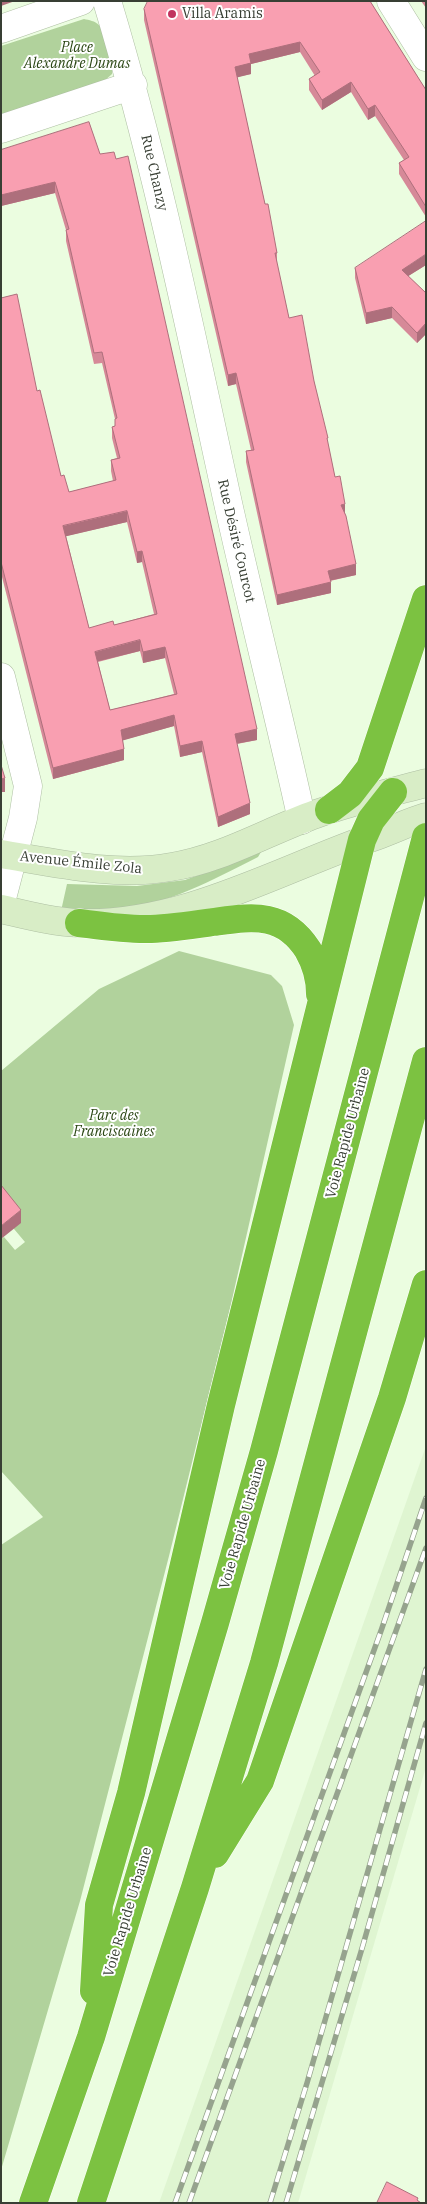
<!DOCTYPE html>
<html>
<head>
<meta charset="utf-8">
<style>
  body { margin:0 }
  #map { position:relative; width:427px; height:2204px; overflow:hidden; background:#ebfde0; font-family:"IBM Plex Serif",serif }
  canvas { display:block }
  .frame { position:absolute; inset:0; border:2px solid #383f34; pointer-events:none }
</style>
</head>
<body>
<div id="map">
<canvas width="427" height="2204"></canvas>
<div class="frame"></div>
</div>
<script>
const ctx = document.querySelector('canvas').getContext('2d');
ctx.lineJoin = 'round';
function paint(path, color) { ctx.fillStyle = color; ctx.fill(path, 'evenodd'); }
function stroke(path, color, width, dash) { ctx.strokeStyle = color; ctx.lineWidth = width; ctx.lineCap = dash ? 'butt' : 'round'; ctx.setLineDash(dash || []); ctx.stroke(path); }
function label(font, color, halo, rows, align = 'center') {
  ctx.font = font + ' "IBM Plex Serif",serif'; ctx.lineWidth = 4; ctx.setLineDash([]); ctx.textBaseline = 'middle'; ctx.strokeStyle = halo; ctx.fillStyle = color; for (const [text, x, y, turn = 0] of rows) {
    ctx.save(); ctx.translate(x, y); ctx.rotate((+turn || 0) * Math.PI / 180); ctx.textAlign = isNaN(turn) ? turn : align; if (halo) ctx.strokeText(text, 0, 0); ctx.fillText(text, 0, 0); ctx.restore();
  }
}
const built = new Path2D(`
  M426,1446v321l-128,436h-139z`);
const green = new Path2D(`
  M84,19c5,1 11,2 15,6 12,11 14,34 13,49l-10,9 -101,33v-70z
  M261,852l-3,5c-44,22 -92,49 -143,53 -18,1 -36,1 -54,1l6,-27 70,2 48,-6z
  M179,951l92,24 11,11 12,39 -63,279 -62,252 -89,345 -79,269v-625l42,-28 -42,-46v-232l3,-2 11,13 10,-8 -11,-13 -13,-31v-127l98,-82z`);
const street = new Path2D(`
  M107,1c49,162 83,328 119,493 24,109 52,217 76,326
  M391,1l35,56
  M1,29l80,-28
  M1,129l132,-44
  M1,677l27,109 -5,32 -22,84`);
const secondary = new Path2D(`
  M1,854c54,9 115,23 170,13 51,-8 97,-36 145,-53 36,-13 73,-21 110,-31
  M1,909c26,6 52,13 79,14 104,3 200,-54 296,-87 17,-6 33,-14 50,-19`);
const highway = new Path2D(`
  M329,810l21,-16 20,-26 56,-169
  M79,923c23,3 48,7 72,6 21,-1 41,-4 62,-7 39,-5 70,-11 95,28 8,14 12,28 12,44
  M215,1854l45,-73 132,-383 34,-114
  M94,1991l5,-86 32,-112 90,-388 141,-565 9,-20 22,-28
  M33,2203l58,-166 124,-414 49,-172 162,-614
  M91,2203l104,-315 69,-225 162,-602`);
const rail = new Path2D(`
  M175,2203l207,-575 44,-130
  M189,2203l237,-655
  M270,2203l37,-120 119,-414
  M286,2203l77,-258 63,-222`);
const wall = new Path2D(`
  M370,1l56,89v127l-27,-43v-11l5,-3 -29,-44 -7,4 -17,-28 -29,18 -13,-20v-11l6,-3 -15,-24 -49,12v10l-14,3 28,127 12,49v11l12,54 25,63 21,96 10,36 11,62 -26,6 1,12 -54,12 -31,-143v-11l5,-1 -15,-66 -8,2 -84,-366v-11z
  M421,1h5v7z
  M89,122l168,618 -20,4 13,70 -32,13 -16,-75 -22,5 -6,-31 -51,14 1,20 -71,19 -52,-206v-275l36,93 24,85 8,16 44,-11 -2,-10v-11l6,-2 -5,-20v-11l3,-1v-7l-13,-56 -8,1 -28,-123v-11l-11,-37 -54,13v-56zM127,522l10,41 5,-1 12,52 -40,11 -25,3 -23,-92zM140,651l3,12 22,-5 9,36 -64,16 -12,-48z
  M426,265l-18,11 18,17v41l-9,9 -25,-25 -26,6 -11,-46v-10z`);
const shadedWall = new Path2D(`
  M1,1h14l-14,5z
  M300,42v10l-49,12v10l-16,4v-11l14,-13z
  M351,82v10l-29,18v-10z
  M375,105v11l-7,4v-11z
  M55,182v11l-54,13v-11z
  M426,254v11l-24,15v-10z
  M392,307v11l-26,6v-11z
  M426,323v11l-9,9v-10z
  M236,373v11l-8,2v-11z
  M345,504v10l-4,-9z
  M127,511v11l-64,15v-11z
  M142,551v11l-5,1v-11z
  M356,564v11l-28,6v-10z
  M331,582v11l-54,12v-10z
  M140,640v11l-45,11v-10z
  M165,647v11l-22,5v-11z
  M174,715v11l-53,15v-11z
  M257,729v11l-22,4v-10z
  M202,741v11l-22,5v-11z
  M124,749v11l-71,19v-11z
  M5,778v14h-4v-13z
  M250,803v11l-32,13v-10z
  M21,1210v13l-20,16v-13z`);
const building = new Path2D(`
  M148,1h222l56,89v117l-27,-44 10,-6 -34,-52 -7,4 -17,-27 -29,18 -13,-21 11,-7 -20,-30 -51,12 2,9 -16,4 30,137h3l9,49h-2l14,65 13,-3 12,66 14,57h-1l8,39 5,-1 5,28 -4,1 5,11 10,48 -28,7 3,11 -54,13 -31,-144 8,-1 -18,-77 -8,2 -84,-366z
  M89,122l11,32 14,-2 2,7 12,-3 129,573 -22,5 15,69 -32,14 -16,-76 -22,5 -6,-31 -53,15 3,19 -71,19 -52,-206v-264l16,-4 20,97 3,-1 21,86 3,-1 5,17 47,-12 -5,-20 9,-2 -8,-31 3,-1v-7l2,-1 -15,-66 -8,1 -28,-123 3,-1 -14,-47 -54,13v-45zM127,511l10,41 5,-1 15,63 -43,11 -1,-4 -24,7 -26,-102zM140,640l3,12 22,-5 12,47 -67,16 -15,-58z
  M426,221v33l-24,16 24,23v30l-9,10 -25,-26 -26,6 -11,-45z
  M1,765l4,13 -4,1z
  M1,1185l20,25 -20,16z
  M387,2182l31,16 -1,2 4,3h-44z`);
const markers = [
  [172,14,5,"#c1335f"]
];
const poiNames = [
  ["Villa Aramis",182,14]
];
const parkNames = [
  ["Place",77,48],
  ["Alexandre Dumas",77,64],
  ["Parc des",114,1116],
  ["Franciscaines",114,1132]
];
const streetNames = [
  ["Rue Chanzy",154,173,77],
  ["Rue Désiré Courcot",236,541,77],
  ["Avenue Émile Zola",81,863,6],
  ["Voie Rapide Urbaine",348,1133,-75],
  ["Voie Rapide Urbaine",243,1524,-74],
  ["Voie Rapide Urbaine",128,1912,-73]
];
paint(built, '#dff5d1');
paint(green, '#b1d29c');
stroke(street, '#aebfa3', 29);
stroke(secondary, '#aebfa3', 29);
stroke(highway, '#fff', 29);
stroke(street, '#fff', 28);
stroke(secondary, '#d8edc6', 28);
stroke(highway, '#7cc241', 28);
stroke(rail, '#96a38e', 5.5);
stroke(rail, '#fff', 4, [11]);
paint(wall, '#d68998');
paint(shadedWall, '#ae6f7c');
paint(building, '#f99fb1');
stroke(building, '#ae6f7c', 1);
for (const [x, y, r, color] of markers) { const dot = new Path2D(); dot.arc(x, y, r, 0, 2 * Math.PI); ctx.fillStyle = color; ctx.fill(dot); stroke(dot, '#fff', 2); }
label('14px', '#383f34', '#fff', poiNames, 'left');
label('italic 14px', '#2a4613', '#fff', parkNames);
label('14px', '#383f34', '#fff', streetNames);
</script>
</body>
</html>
